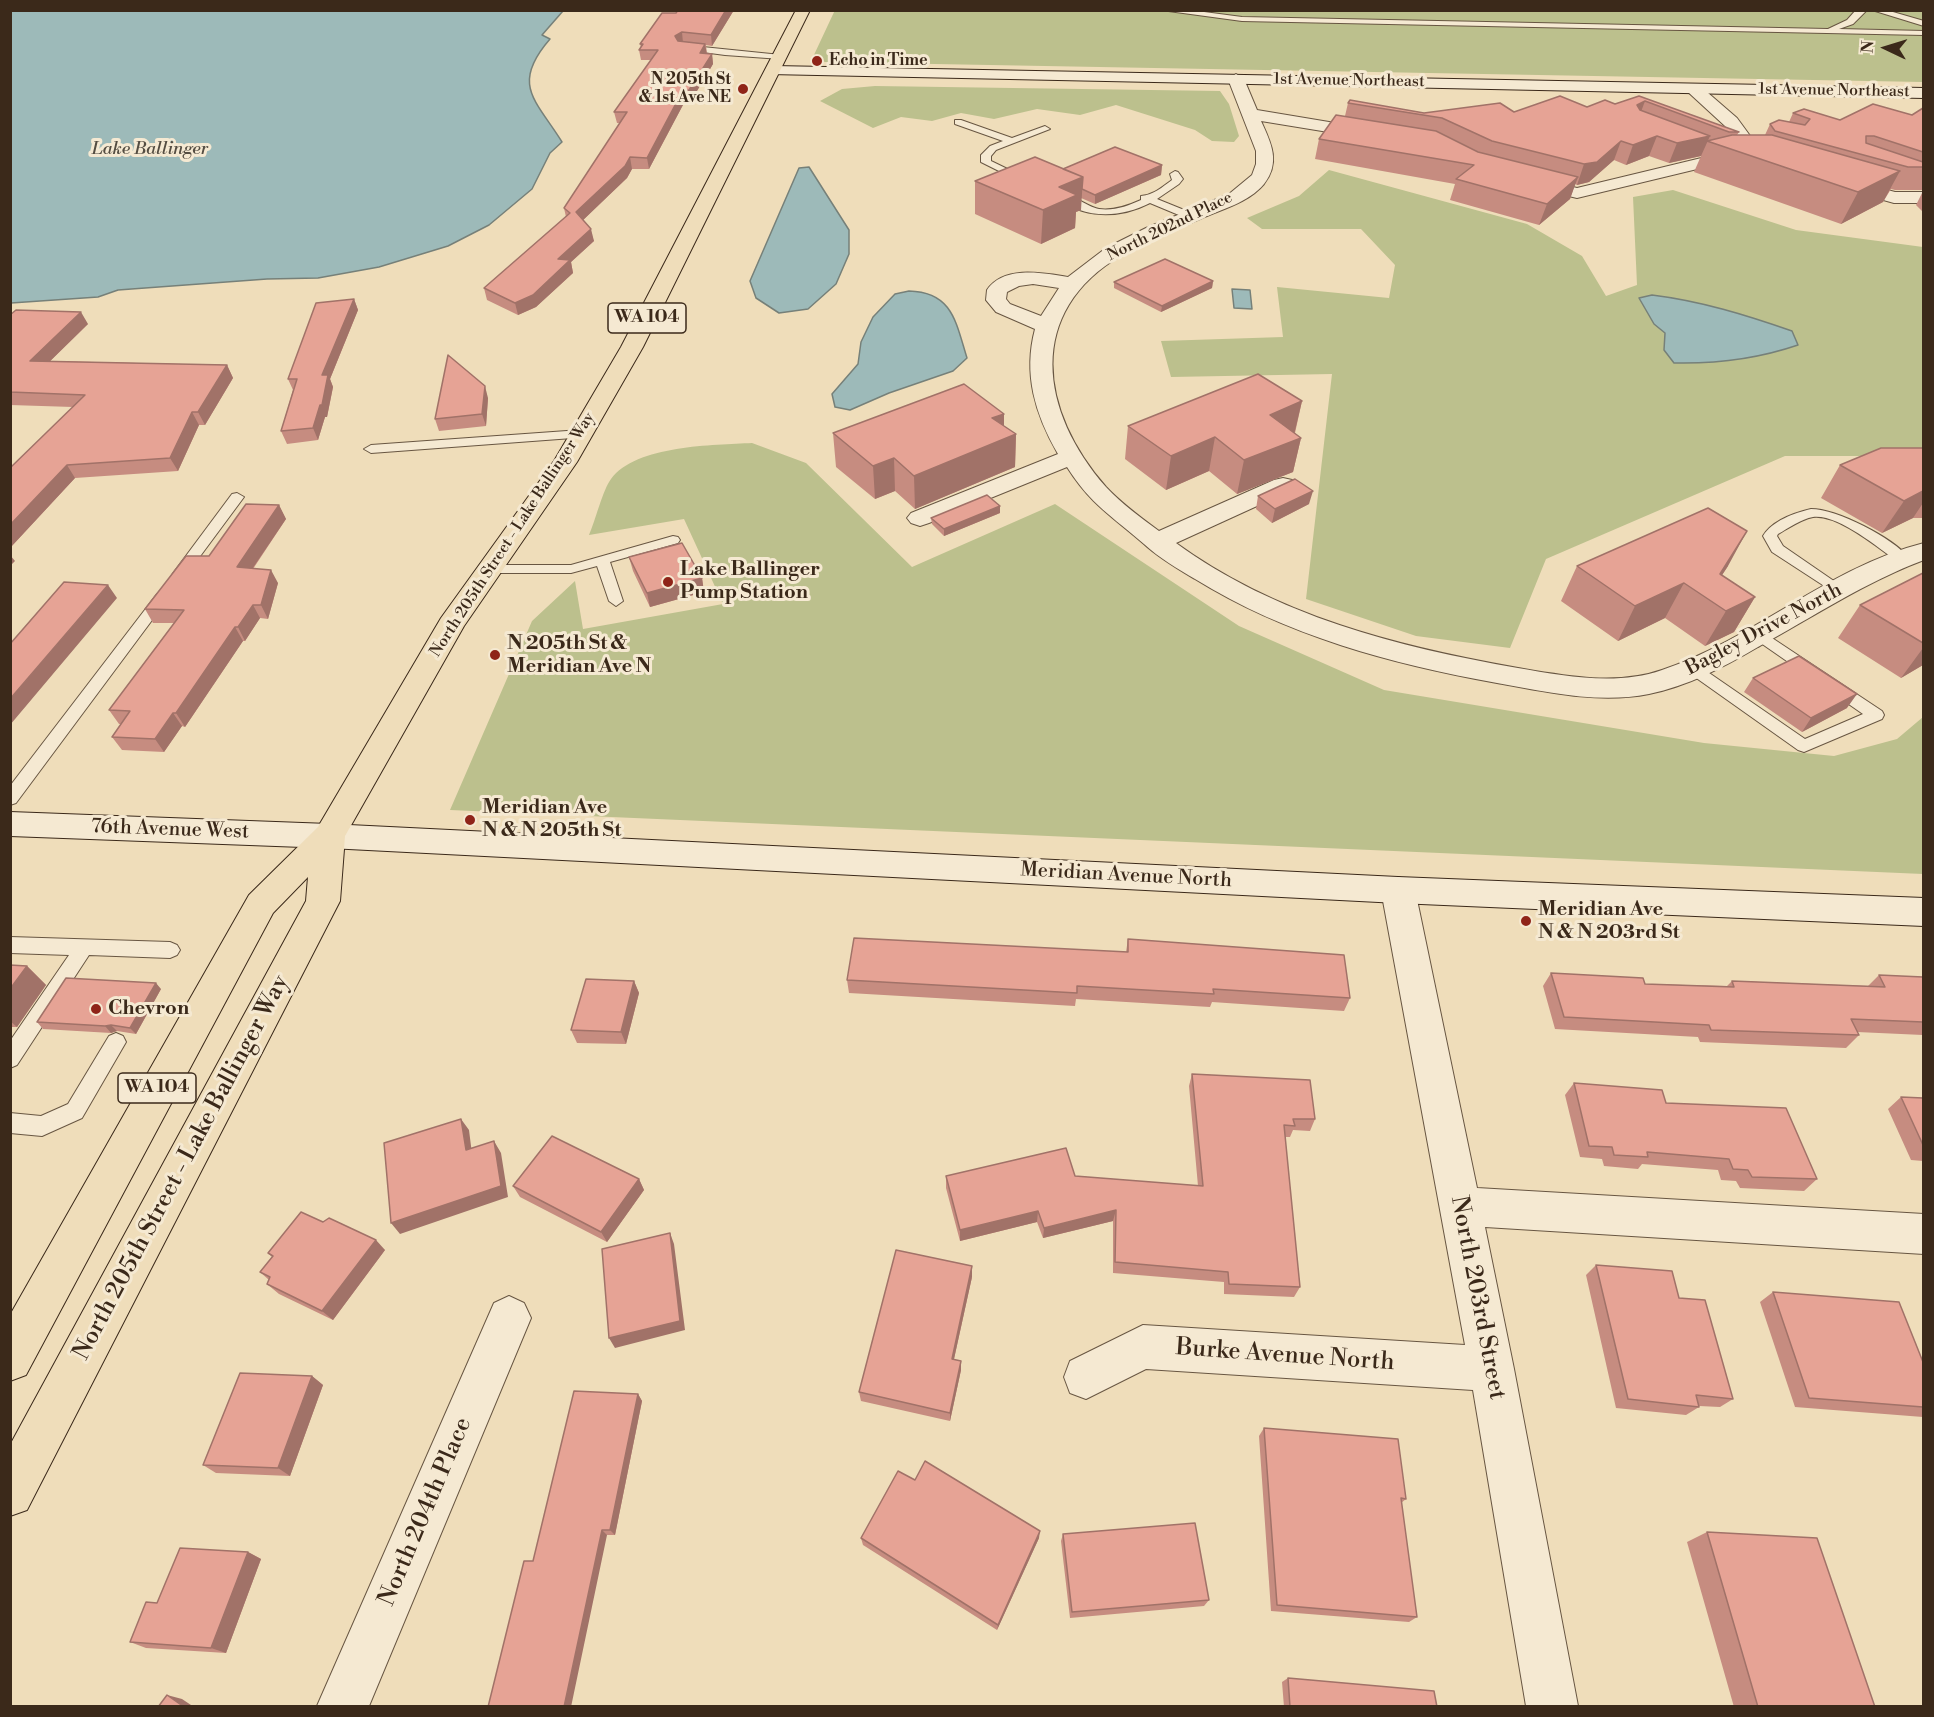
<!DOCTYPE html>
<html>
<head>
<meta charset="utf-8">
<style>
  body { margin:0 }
  #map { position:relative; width:1934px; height:1717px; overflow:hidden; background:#efddba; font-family:"Libre Bodoni",serif }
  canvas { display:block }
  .frame { position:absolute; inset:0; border:12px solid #3b291a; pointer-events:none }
  .north { position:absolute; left:1856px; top:18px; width:60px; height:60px; -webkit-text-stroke:4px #f5e9d2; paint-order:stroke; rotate:274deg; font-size:16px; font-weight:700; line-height:24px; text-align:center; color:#3b291a }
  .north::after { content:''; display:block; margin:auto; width:21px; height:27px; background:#3b291a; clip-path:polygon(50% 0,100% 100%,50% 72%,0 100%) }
</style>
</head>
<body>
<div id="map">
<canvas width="1934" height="1717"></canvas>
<div class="frame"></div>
<div class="north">N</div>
</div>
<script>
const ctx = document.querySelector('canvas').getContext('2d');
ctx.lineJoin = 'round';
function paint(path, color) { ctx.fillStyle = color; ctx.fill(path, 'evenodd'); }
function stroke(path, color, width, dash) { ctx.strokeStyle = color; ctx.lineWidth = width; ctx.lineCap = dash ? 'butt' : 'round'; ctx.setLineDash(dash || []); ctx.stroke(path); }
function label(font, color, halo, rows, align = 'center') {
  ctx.font = font + ' "Libre Bodoni",serif'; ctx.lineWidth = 6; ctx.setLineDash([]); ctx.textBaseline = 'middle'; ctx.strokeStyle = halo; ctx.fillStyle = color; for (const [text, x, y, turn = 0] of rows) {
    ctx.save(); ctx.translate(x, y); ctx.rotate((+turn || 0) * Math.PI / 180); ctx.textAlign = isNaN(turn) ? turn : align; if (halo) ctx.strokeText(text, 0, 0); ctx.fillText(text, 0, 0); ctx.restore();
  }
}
const green = new Path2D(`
  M835,10l1089,1 -1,71 -1098,-20 -12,-5z
  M875,86l345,5 9,13 10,32 -5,6 -22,-1 -17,-11 -79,-25 -36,10 -43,-6 -43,10 -33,-6 -29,8 -31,-4 -28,11 -53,-27 22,-12z
  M1329,170l198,54 55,32 24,40 31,-11 -4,-88 40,-7 123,40 127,17v209h-138l-239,103 -36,89 -94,-12 -110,-37 26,-225 -161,3 -10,-36 122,-4 -6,-50 112,11 6,-33 -34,-36h-99l-15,-11 52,-22z
  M752,443l54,20 106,104 143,-63 184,122 145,64 320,53 130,13 63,-17 26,-22v157l-1473,-64 82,-189 43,-40 8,48 140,-25 -39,-85 -95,16c6,-13 14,-46 22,-56 25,-34 103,-34 141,-36z`);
const water = new Path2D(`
  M11,10l552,1 -21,24 8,4c-40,46 -14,61 12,103l-12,11 -18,36 -43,36 -41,21 -69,21 -61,11 -51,1 -149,11 -20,7 -87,6z
  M809,167l40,63v24l-13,30 -28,25 -29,4 -23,-15 -6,-17 49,-113z
  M1232,289l18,1 2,19 -18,-1z
  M909,291c44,1 47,32 58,67l-14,13 -64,22 -39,17 -15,-3 -3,-13 26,-30 3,-22 12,-25 22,-23z
  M1652,295c49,6 94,20 140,36l6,14c-41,14 -80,19 -124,18l-10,-13 1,-17 -11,-9 -15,-26z`);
const lane = new Path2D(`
  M1161,10h28l53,7 586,12 19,-9 9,-10h11l-14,14 -14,5 85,2v4l-682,-14z
  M1872,10h14l38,11v5z
  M683,45l98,10 4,2 -4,2 -56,-4 -45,-6 -1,-2z
  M955,120h6l51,18 33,-12 5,3 -54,21 -5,6v5l35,17 2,2 -5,3 -42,-21v-7l9,-9 13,-5 -48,-17z
  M1175,171l3,1 5,7 -4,5 -22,15 37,15v4h-8l-36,-15c-31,16 -68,16 -95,-7 11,-8 31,11 44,13 15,2 29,-3 42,-9v-4c13,-1 21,-9 31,-16l-2,-6z
  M581,430l5,1 1,3 -1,3 -215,16 -7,-4 7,-4z
  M237,493l7,4 -60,81h-10l-2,-3 2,-3 58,-78z
  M1811,509c26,0 82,29 98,49l-7,4 -5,-1c-20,-14 -59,-47 -84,-44 -12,2 -24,11 -35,17l-1,2 6,10 64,44 -2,3h-10l-63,-41 -9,-16c9,-15 31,-23 48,-27z
  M673,536l5,1 2,3 -2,3 -68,19 13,39 -7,5 -7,-5 -12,-35 -26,7h-81l-7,-4 7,-4h81z
  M162,592l5,2 2,3 -2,3 -151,203 -6,2v-19l147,-192z
  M1760,630l122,81 2,4 -2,4 -78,33 -6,-2 -113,-80 2,-4h12l106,73 58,-25 -108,-75 -3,-4 3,-4z
  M10,937l160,5 7,3 3,5 -3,5 -7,3 -81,-3 -72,110 -7,3v-27l59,-86 -59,-2z
  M116,1033l7,3 3,6 -44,76 -40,18 -32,-3v-20l31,3 27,-12 41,-68z`);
const street = new Path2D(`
  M1236,74l8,5 13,31 120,20 2,4 -2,4 -6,1 -110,-18c10,22 20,41 3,63 -16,19 -42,25 -64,35 -26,11 -53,22 -78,36 -98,57 -82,157 -16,232 16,17 35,31 53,44l115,-51 9,-2 9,2 3,5 -3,5 -116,53c100,73 222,104 342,125 46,8 99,18 144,2 92,-31 167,-103 262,-127v17c-59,22 -111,57 -166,87 -34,20 -70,39 -109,47 -50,10 -103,-2 -152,-11 -105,-19 -210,-47 -302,-104 -17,-10 -36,-21 -51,-35 -32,-28 -53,-39 -77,-77l-138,56 -9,3 -9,-3 -4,-5 4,-5 147,-59c-23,-40 -35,-80 -23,-125l-39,-17 -10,-12 1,-10c17,-25 56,-17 81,-13l38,-29 40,-20 83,-34 23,-19 4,-11v-13l-28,-72zM1033,284l26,4 -18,28 -31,-12 -4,-5 1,-7 12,-6z
  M1694,84l6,2 37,32 30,41 -3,4 -6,1 -9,-5 -8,5h-23l-141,34 -54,-13 -3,-4 3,-4 6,-1 48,12 141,-34 28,1 -21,-29 -37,-34 -2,-3z
  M1843,178l52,14h29v11h-30l-57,-16 -3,-4 3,-4z
  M1398,877l12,4 5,9 62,298 447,26v40l-439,-27 29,142 64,337h-52l-53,-316 -327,-21 -60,30 -16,-6 -6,-16 6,-16 73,-36 322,20 -84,-455 5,-9z
  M509,1296l15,7 7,15 -162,388h-52l177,-403z`);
const secondary = new Path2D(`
  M774,66l1150,22v10l-1155,-24 -3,-3 3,-3z
  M10,812l319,12 1069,53 526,21v28l-526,-23 -1069,-55 -319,-12z`);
const primary = new Path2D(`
  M796,10h14l-167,337 -66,115 -113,164 -119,210 -5,65 -313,609 -17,6v-71l296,-544 2,-24 -35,36 -247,462 -16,6v-66l239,-420 69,-68 123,-209 113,-157 67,-114z`);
const wall = new Path2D(`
  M734,10l-22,36 -6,-1 1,9h5l1,10 -22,37 -7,2 -35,66h-17l-5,9 -44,42 11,21 -23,21 2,11 -37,34 -18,8 -31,-15 -3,-12 82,-71 -2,-9 56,-85h-3l-3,-11 37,-52h-10l-2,-10 2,-3 -1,-3 36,-31z
  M1639,96l100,36 -2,3h28l5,-11 19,-2 4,-9 47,7 72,-5 11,-7v82h-28l-4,-1 -8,13 -42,22 -147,-52 7,-16 -32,7 -20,-7 -23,9 -12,-5 -25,22 -12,3 -2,-1 -5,15 -31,26 -89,-25 5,-16 -140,-25 4,-20 26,-23 3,-13 76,10 90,-1 101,-8z
  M1162,165l-1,10 -66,29 -14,-6v12l-5,2 -1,16 -34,16 -66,-30v-33l88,-12z
  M1923,191v21l-7,-7z
  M1213,281l-1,7 -51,24 -47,-24v-6z
  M354,299l4,11 -28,69 3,8 -6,30h-2l-7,23 -31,4 -6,-13 12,-41 -5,-11z
  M10,315l78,9 -38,37 177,4 6,13 -28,47h-6l-21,46 -103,7 -65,70v-80l63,-61 -63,-2z
  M488,398l-2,28 -47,5 -4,-12z
  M1302,401l-7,32 6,5 -8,34 -56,22 -28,-23 -43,19 -41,-31 3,-33z
  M1004,414v12l12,8 -1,33 -100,42 -20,-18 -20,8 -39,-32 -3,-34z
  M1923,448v70h-10l-31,15 -61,-35 19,-33z
  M1258,496l51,8 -37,19 -16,-14z
  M279,505l7,14 -33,50 25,14 -10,36 -8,-1 -15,23h-2l-58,86 -3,-1 -18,26 -42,-2 -10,-13 9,-13h-2l-10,-14 65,-87h-21l-8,-14 64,-53z
  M1000,513l-56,23 -12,-12 -1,-6z
  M629,557l73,21 2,14 -54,15 -17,-36z
  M1577,566h151l-6,9 33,22 -21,35 -29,14 -40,-28 -47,23 -57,-40z
  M1923,573v92l-22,13 -63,-40 22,-33z
  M1753,678l94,30 -45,24 -58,-40z
  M1128,939l222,59 -6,13 -132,-9 -2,5 -134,-8 -1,7 -226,-13 -2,-13 279,-28z
  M10,965l17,1 19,19 -29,42h-7z
  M1551,973l94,11 82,2 5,-5 136,5 11,-11 44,2v58l-66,-3 2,3 -13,13 -146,-6 -2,-5 -143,-8 -12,-43z
  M634,981l5,12 -13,51 -49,-1 -6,-13z
  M161,989l-25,45 -19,-3 -6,2 -68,-4 -6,-7z
  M1192,1074l123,45 -5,12 -17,-1 -3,7h-5l15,150 -6,10 -70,-3v-12l-111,-9v-52l-70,17 -6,-16 -77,19 -14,-53v-12h129l123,10 -9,-100z
  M1574,1083l92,20 151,76 -13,12 -64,-3 -4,-7 -15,-1 -3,-10 -76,-6 -4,5 -34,-3 -2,-7 -22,-2 -15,-62z
  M1901,1097l22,1v63l-12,-1 -23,-51z
  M639,1179l5,11 -37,52 -87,-45 -7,-11z
  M323,1222l62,28 -52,70 -54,-26 -12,-10 2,-4 -9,-8 12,-15 -4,-4z
  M1596,1265l83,33 54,101 -13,8 -21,-1v1l-13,8 -70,-7 -30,-133z
  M972,1277l-18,82 7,11 -11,51 -89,-20 -2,-9z
  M1773,1292l150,70v55l-128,-10 -35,-105z
  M312,1376l11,9 -33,91 -74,-3 -13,-8z
  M638,1394l4,7 -27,134h-8l-74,26z
  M1264,1428l142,71 -5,4 16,114 -8,5 -138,-11 -12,-175z
  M915,1480l124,58 -42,92 -134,-85 -2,-7z
  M1707,1532l168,175h-141l-47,-165z
  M1063,1534l146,66 -5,6 -134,12 -9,-77z
  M248,1552l13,7 -35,94 -80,-5 -16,-6 27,-39z
  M1288,1678l149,29h-153l-2,-25z`);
const shadedWall = new Path2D(`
  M726,10h8l-22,36 -1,-11z
  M682,32l1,11 -6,3 -2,-10z
  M705,44l2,11 -7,-2z
  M712,54l1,10 -22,37 -7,2 -35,66 -2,-11 35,-66z
  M1645,101l-7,19 -1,-15z
  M1657,136l-8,20 -23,9 7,-20z
  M1710,136l-9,20 -32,7 8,-20z
  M1621,141l-7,19 -25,22 -12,3 7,-21z
  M630,157l2,12 -5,9 -48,46 -3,-12z
  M1162,165l-1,10 -66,29v-9z
  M1900,171l-17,31 -42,22 17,-32z
  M1083,177l-2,33 -5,2 -1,16 -34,16 2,-34 16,-23z
  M1578,177l-8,22 -31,26 8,-21z
  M591,229l3,12 -23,21 2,11 -37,34 -18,8 -3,-12 43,-44z
  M1213,281l-1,7 -51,24 1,-6z
  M354,299l4,11 -28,69 3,8 -6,30h-2l-7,23 -5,-12 7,-23 2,-30z
  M81,312l7,12 -51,50 -7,-13z
  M227,365l6,13 -28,47 -7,-13z
  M485,386l3,12 -2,28 -4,-12z
  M1302,401l-8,34 -24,-20z
  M192,412l7,13 -21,46 -8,-13z
  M1004,414v25l12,-5 -1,33 -100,42 -1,-33 78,-58z
  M1215,437l-6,34 -43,19 5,-34z
  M1301,438l-8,34 -56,22 7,-34z
  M894,458l1,33 -20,8 -2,-33z
  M67,465l8,13 -65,70v-23z
  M1313,491l-4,13 -37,19 3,-14z
  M1923,491v12l-10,15 -31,15 22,-32z
  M279,505l7,14 -42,62 -7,-14z
  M1000,506v7l-56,23v-7z
  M1747,531l-19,35 -21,32 13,-24z
  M10,555l5,6 -5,5z
  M271,570l7,13 -10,36 -7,-14z
  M702,578l2,14 -54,15 -3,-14z
  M1684,583l-19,35 -47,23 17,-35z
  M108,585l9,13 -107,127v-26z
  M1755,597l-21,35 -29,14 21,-35z
  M253,605l7,13 -15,23 -7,-14z
  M235,627l8,14 -58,86 -9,-14z
  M1923,648v17l-22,13z
  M1857,694l-10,14 -45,24 9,-14z
  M173,713l9,13 -18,26 -9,-13z
  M27,966l19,19 -29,42 -7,-6v-32z
  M634,981l5,12 -13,51 -5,-12z
  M156,983l5,6 -25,45 -6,-6z
  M111,1025l6,6 -6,2 -6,-7z
  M461,1119l8,11 4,32 -7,-12z
  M494,1141l7,12 7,44 -108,37 -9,-11z
  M639,1179l5,11 -37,52 -6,-10z
  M1116,1210l-3,11 -70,17 1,-10z
  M1038,1211l-1,11 -77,19v-11z
  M670,1233l4,11 11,86 -70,18 -6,-10z
  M376,1240l9,10 -52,70 -11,-9z
  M972,1266v11l-20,91v-9z
  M961,1361v9l-11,51v-8z
  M312,1376l11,9 -33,91 -12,-8z
  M638,1394l4,7 -27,134 -5,-5z
  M602,1530l5,5 -36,172h-7z
  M1040,1531l-1,7 -42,92 1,-5z
  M248,1552l13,7 -35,94 -15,-5z
  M167,1695l15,4 12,8h-10z`);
const building = new Path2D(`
  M678,10h48l-15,25 -29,-3 -7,4 3,5 27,3 -5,9 12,1 -23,36 -7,2 -35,66 -17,-1 -5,9 -49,46 15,17 -33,30 12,1 -37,35 -18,8 -31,-15 86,-75 -6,-5 63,-96h-13l44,-62h-19l4,-6h-3l22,-31h14z
  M1560,96l27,11 18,-7 10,4 24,-8 100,36h-10l-84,-31 -8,4 3,5 70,26 -33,7 -20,-7 -24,9 -12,-4 -24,21 -13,2 -92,-23 -50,-23 -94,-15 2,-3 74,13 76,-10 14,9z
  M1873,104l39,11 11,-7v44l-49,-16h-8v7l57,19v5h-15l-133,-36 -5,-7 9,-4 26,5 5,-6 -17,-6 11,-4 36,11z
  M1336,115l100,16 42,21 100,25 -31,27 -91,-25 18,-14 -155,-26z
  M1732,135h40l128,36 -42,21 -151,-51z
  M1115,147l47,18 -67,30 -13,-6 1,-12 -20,-8z
  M1035,157l48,20 -24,10 18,8 -34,15 -68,-29z
  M1165,259l48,22 -51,25 -48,-24z
  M354,299l-32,76h6l-6,30h-2l-7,23 -32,3 16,-52h-9l28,-76z
  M16,310l65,2 -51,49 197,4 -29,47h-6l-22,46 -103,7 -57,60v-57l75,-73 -75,-3v-77z
  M448,355l37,31 -3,28 -47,5z
  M1258,374l44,27 -32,14 31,23 -57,22 -29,-23 -44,19 -43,-30z
  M964,384l40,30 -12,4 24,16 -102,42 -20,-18 -21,8 -40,-33z
  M1881,448h42v43l-19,10 -64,-36z
  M1295,479l18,12 -38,18 -17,-13z
  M987,495l13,11 -56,23 -13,-11z
  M246,504l33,1 -42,62 34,3 -10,35h-8l-15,22h-3l-59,86h-3l-18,26 -43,-2 18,-26 -21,-1 75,-100 -39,-1 41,-53h23z
  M1708,508l39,23 -27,43 35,23 -29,14 -42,-28 -49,23 -58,-40z
  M682,543l20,35 -55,15 -18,-36z
  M1923,573v70l-63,-38z
  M64,582l44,3 -98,114v-55z
  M1799,656l58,38 -46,24 -58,-40z
  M854,938l274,14v-13l216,16 6,43 -137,-9 1,5 -137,-8v7l-230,-13z
  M10,965l17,1 -17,23z
  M1551,973l92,5 2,6 89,3 -2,-6 153,6 -6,-12 44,2v45l-72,-3 8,16 -148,-5 -2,-5 -145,-8z
  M66,978l90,5 -26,45 -19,-3 -6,1 -68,-4z
  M586,979l48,2 -13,51 -50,-2z
  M1192,1074l118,6 5,39h-22l2,7 -11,-1 16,162 -71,-3 -1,-12 -113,-10 1,-52 -72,18 -6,-17 -78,19 -14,-54 120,-28 9,28 128,10z
  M1574,1083l88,7 4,13 120,5 31,71 -65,-2 -4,-7 -15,-1 -4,-10 -82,-7 1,5 -34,-2 -2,-8 -23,-1z
  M1901,1097l22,1v47z
  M461,1119l5,31 28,-9 7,45 -110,37 -7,-80z
  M552,1136l87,43 -38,53 -88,-46z
  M301,1212l22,10 6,-4 47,22 -54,71 -55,-27 3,-7 -10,-5 13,-16 -5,-3z
  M670,1233l10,88 -71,17 -7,-89z
  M896,1250l76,16 -20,93 9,2 -11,52 -91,-21z
  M1596,1265l76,6 7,27 26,2 28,99 -37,-4 3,12 -71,-8z
  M1773,1292l126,10 24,60v45l-114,-9z
  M240,1373l72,3 -34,92 -75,-3z
  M574,1391l64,3 -28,136h-8l-38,177h-76l36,-146h9z
  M1264,1428l134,11 8,60 -5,-1 16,119 -140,-12z
  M925,1461l115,70 -42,94 -137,-87 37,-67 17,9z
  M1195,1523l14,77 -137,12 -9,-78z
  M1707,1532l110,6 58,169h-117z
  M180,1548l68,4 -37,96 -81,-6 16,-40 11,1z
  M1288,1678l146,13 3,16h-147z
  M167,1695l17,12h-26z`);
const markers = [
  [817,61,6,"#8f2418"],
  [743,89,6,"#8f2418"],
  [668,582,6,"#8f2418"],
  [495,655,6,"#8f2418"],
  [470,820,6,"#8f2418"],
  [1526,921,6,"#8f2418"],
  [96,1009,6,"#8f2418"]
];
const farPoinames = [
  ["Echo in Time",829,61],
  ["N 205th St",731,80,"right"],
  ["& 1st Ave NE",731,98,"right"]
];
const farStreetnames = [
  ["1st Avenue Northeast",1349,81,1],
  ["1st Avenue Northeast",1834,91,1],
  ["North 202nd Place",1170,227,-26],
  ["North 205th Street - Lake Ballinger Way",513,535,-57]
];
const farWaternames = [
  ["Lake Ballinger",150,150]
];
const shields = [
  [647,318,78],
  [157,1088,78]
];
const shieldNames = [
  ["WA 104",647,318],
  ["WA 104",157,1088]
];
const poiNames = [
  ["Lake Ballinger",680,570],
  ["Pump Station",680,593],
  ["N 205th St &",507,644],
  ["Meridian Ave N",507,667],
  ["Meridian Ave",482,808],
  ["N & N 205th St",482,831],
  ["Meridian Ave",1538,910],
  ["N & N 203rd St",1538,933],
  ["Chevron",108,1009]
];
const streetNames = [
  ["Bagley Drive North",1764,630,-28],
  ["76th Avenue West",170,830,2],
  ["Meridian Avenue North",1126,876,3]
];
const nearStreetnames = [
  ["North 205th Street - Lake Ballinger Way",182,1168,-62],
  ["North 203rd Street",1477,1298,79],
  ["Burke Avenue North",1285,1356,4],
  ["North 204th Place",426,1512,-67]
];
paint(green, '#bcc08d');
paint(water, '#9dbab9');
stroke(water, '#768079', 1.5);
stroke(lane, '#685642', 2);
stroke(street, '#685642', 2);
stroke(secondary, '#3b291a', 2);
stroke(primary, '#3b291a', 2);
paint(lane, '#f5e9d2');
paint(street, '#f5e9d2');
paint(secondary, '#f5e9d2');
paint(primary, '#efddba');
paint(wall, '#c68c80');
paint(shadedWall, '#a17268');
paint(building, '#e6a395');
stroke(building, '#a17268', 1.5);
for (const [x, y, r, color] of markers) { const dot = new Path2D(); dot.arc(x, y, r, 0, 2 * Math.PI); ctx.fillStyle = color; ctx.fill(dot); stroke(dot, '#f5e9d2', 2); }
label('bold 16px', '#3b291a', '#f5e9d2', farPoinames, 'left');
label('16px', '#3b291a', '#f5e9d2', farStreetnames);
label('italic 18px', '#544d42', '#f5e9d2', farWaternames);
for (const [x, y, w] of shields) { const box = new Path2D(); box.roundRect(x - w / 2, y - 15, w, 30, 4.5); ctx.fillStyle = '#f5e9d2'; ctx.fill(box); stroke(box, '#3b291a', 1.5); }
label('bold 18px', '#3b291a', null, shieldNames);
label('bold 20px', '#3b291a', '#f5e9d2', poiNames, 'left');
label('20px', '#3b291a', '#f5e9d2', streetNames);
label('24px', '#3b291a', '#f5e9d2', nearStreetnames);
</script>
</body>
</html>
